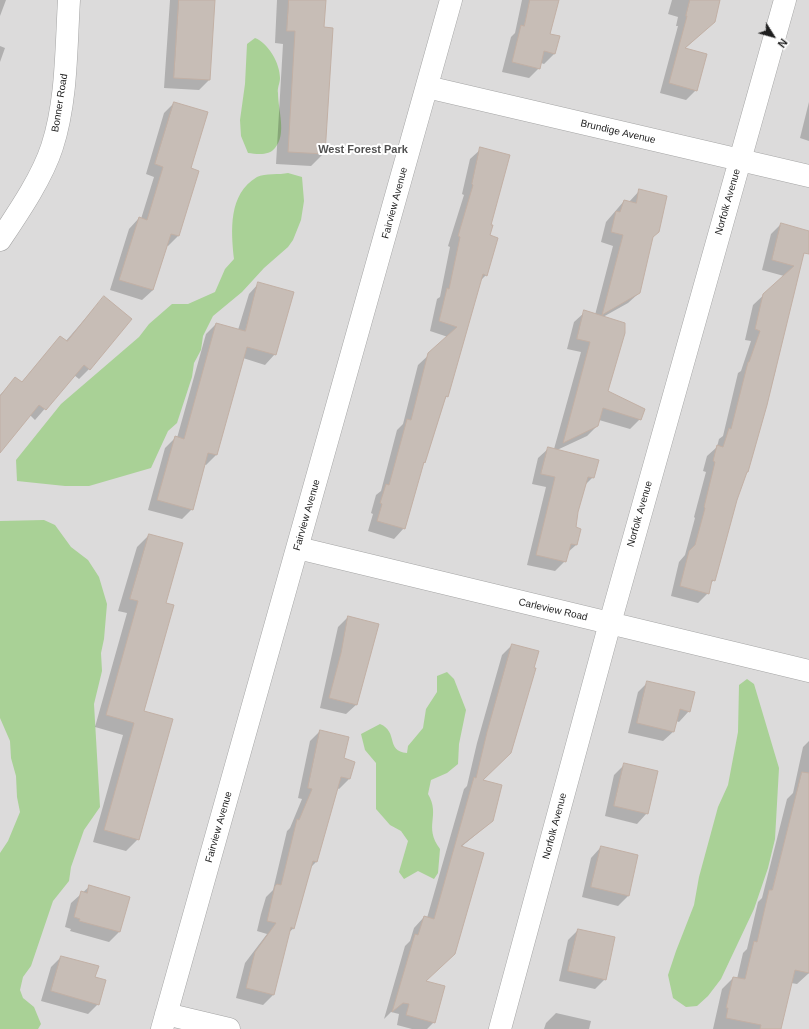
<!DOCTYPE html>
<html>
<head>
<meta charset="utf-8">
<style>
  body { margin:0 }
  #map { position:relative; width:809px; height:1029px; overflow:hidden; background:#efebe3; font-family:Arial,sans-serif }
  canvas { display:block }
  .north { position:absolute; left:753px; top:16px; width:40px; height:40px; -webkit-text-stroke:3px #fff; paint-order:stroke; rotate:127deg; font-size:11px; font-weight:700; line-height:16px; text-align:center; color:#1e1e1e }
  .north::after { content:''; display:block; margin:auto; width:14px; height:18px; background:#1e1e1e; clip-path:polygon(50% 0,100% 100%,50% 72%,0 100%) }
</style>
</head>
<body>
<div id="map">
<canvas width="809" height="1029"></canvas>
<div class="north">N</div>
</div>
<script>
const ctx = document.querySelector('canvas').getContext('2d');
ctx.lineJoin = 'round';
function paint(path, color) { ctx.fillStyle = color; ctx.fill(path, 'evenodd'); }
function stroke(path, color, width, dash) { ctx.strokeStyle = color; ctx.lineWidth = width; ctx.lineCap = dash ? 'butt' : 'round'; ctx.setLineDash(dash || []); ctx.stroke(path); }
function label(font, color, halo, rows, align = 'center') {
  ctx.font = font + ' Arial,sans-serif'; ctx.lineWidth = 4; ctx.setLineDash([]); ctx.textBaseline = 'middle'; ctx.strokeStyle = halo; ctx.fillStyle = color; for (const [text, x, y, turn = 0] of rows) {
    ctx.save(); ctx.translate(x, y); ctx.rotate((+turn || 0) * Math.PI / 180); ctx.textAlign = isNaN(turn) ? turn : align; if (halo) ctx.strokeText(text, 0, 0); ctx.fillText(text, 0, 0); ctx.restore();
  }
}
const residential = new Path2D(`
  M0,0h809v1029h-809z`);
const forest = new Path2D(`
  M255,38c13,5 25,25 25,40 0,5 -3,10 -2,15 0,17 9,41 -3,55 -6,8 -18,6 -27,5l-7,-17 -1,-16 5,-36 2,-40z
  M288,173l14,4 2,24 -3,19 -8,20 -5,7 -24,21 -22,24 -29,24 -10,20 -2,14 -7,13 -2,14 -15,46 -9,8 -17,37 -62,18h-24l-48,-5 -1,-21 45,-56 78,-67 10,-13 23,-20h16l27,-12 10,-23 9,-10c-3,-28 -6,-65 23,-82 8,-4 23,-2 31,-4z
  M44,520l11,5 16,22 17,13 11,17 8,27 -3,35 -3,14 1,18 -8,33 6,103 -16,23 -13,37 -2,14 -16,20 -22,65 -8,11 -3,13 3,8 11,9 7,17 -3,5h-38v-176l8,-12 12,-29 -3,-15 -1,-21 -5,-18 -1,-17 -10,-23v-197z
  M447,672l7,7 12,31 -7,34 -1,20 -11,9 -16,7 -3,14c13,22 -5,32 12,55l-2,24 -4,6 -16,-8 -14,8 -5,-7 9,-31 -7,-10 -11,-6 -14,-16v-46l-11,-13 -4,-16 19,-10c19,8 5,27 27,29l1,-7 15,-18 3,-19 11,-17v-16z
  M747,679l7,5 25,84 -4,71 -7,29 -14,41 -33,70 -13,17 -11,10 -11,1 -13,-9 -5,-23 8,-24 18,-46 5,-28 19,-70 10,-22 10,-53 1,-47z`);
const shadow = new Path2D(`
  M0,0h6l-6,16z
  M170,0h44l-5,80 -10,10 -35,-2z
  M277,0h48l-2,28 1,125 -13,13 -35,-2 7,-120 -8,-1z
  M522,0h36l-9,35 6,18 -11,11 -3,-1 -2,5 -10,10 -27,-6 9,-35 4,-4z
  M672,0h48l-6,22 -30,27 12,41 -10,10 -26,-7 18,-67h-2l2,-9 -10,-3z
  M0,46l5,2 -5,14z
  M809,102v39l-9,-3z
  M174,103l15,66 -11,67 -10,10 -2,-1 -13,45 -11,10 -32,-10 19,-61 10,-11 2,1 13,-42 -8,-3 18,-61z
  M481,149l9,77 -4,49 -7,7 -32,114 -2,3 -20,63 -3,2 -18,64 -10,11 -26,-8 5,-17 -2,-1 5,-18 5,-4 16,-61 6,-6 15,-59 30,-28 -18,-6 7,-32 3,-2 10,-50 -2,-1 16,-51 -2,-1 8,-35z
  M640,190l12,48 -13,55 -11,10 -25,14 3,75 34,27 -10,10 -31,-9 -2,6 -10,10 -30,14 36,27 -9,9 -7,25 -2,16 1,18 -9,8 -2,8 -10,10 -28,-6 19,-78 -14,-3 6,-26 11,-10 5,1 27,-97 -14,-3 7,-27 11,-10 10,3 18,-69 -12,-4 5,-20 18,-21 5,1z
  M781,224l28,9 -35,136h2l-10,36 -30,95 -22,80 -4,4 -2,9 -10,10 -27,-7 8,-34 6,-7 10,-37 -1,-1 12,-45 -3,-1 4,-15 10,-9 2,-8 4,-3 15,-63 3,-2 10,-30 -6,-1 8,-35 31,-29 -22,-6 9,-36z
  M259,283l16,71 -10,11 -22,-7 -27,97 -10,10 -2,-1 -12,45 -10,10 -34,-9 17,-62 10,-10h2l29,-104 10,-10 22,6 11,-36z
  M104,297l-15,72 -10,10 -5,-4 -39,45 -5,-5 -30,36v-56l16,-17 5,5 39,-46 5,5z
  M149,535l16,69 -22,107 -5,128 -12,12 -33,-9 30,-107 -28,-8 32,-114 -9,-2 19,-64z
  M348,617l9,87 -11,10 -26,-6 18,-81z
  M512,645l-30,136 10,40 -31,26 -39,136 12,39 -7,7h-15l-15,-4 2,-11 -8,-2 -7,7 21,-73 5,-5 4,-13 10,-11 3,1 37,-129 3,-3 10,-43 25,-88z
  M648,682l41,29 -10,11 -3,-1 -2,10 -11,10 -35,-8 10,-41z
  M320,731l29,48 -10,10 -2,-1 -21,74 -5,5 -17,61 -6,5 -15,62 -10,10 -27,-7 9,-35 22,-29 -10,-3 4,-17 5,-17 7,-7 14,-59 3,-3 12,-29 -4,-1 12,-57z
  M809,741v232l-12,11 -6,-1 -11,46h-67l9,-40 11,-11 4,1 6,-26 4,-4 11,-47 4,-4 25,-99 6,-6 10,-46z
  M624,765l23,48 -10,11 -32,-8 9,-41z
  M601,847l27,49 -10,10 -36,-9 9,-39z
  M90,886l29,46 -10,10 -39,-11 1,-2 -6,-2 6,-24z
  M578,930l27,49 -10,10 -36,-8 9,-41z
  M61,957l33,21 4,26 -10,10 -47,-13 10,-34z
  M556,1013l35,8 -2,8h-45l2,-6z`);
const building = new Path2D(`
  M179,0h36l-5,80 -36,-2z
  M289,0h37l-2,27 9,1 -8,126 -37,-2 7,-121h-8z
  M530,0h29l-9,34 10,2 -5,18 -11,-3 -4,18 -28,-7 9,-37 3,1z
  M690,0h30l-5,22 -30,26 22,6 -10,37 -28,-8 18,-67h-1z
  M174,102l34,10 -17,56 8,3 -20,65 -8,-2 -18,56 -34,-10 20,-63 8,3 16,-53 -8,-3z
  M480,147l30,8 -19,70h2l-3,10 8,3 -11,38 -4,-2 -35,123 -2,-1 -21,67 -1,-1 -19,67 -28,-8 5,-17 -2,-1 6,-19 3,1 18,-66 4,1 17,-67 29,-26 -18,-6 8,-33 2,1 11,-52 -2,-1 15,-51 -1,-1z
  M639,189l28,7 -8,36 -6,5 -13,56 -38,22 21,-80 -12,-3 5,-21 4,1 4,-12 12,3z
  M781,223l28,8v23l-5,-1 -37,152 -19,67h-1l-10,28 -22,81 -3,-1 -3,14 -29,-8 9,-35 6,-6 10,-37 -1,-1 11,-45 -2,-1 4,-16 6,2 6,-19 2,1 17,-67h1l11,-31 -5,-2 8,-35 31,-28 -22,-6z
  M258,282l36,10 -18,63 -29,-8 -30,108 -9,-2 -15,57 -36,-10 18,-64 9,3 32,-116 29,8z
  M104,296l28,23 -42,51 -6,-5 -38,45 -7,-5 -39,48v-57l15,-19 7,5 38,-46 7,5z
  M584,310l41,13v10l-17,58 37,18 -4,11 -38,-12 -5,18 -35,17 27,-101 -13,-3z
  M548,447l51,13 -5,18 -6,-1 -10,35 -2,15 5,2 -4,16 -6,-1 -5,18 -30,-7 19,-78 -14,-3z
  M149,534l34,9 -17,60 8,2 -30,106 29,8 -34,121 -35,-10 30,-107 -28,-8 32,-114 -8,-2z
  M348,616l31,8 -22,81 -28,-7 12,-45z
  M512,644l27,7 -5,17h2l-25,85 -28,27 19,5 -9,36 -32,25 23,7 -29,101 -29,27 19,5 -10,37 -29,-8 3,-11 -6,-1 -11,9 23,-78 3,1 6,-19 10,3 40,-142 2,1 11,-46z
  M647,681l48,11 -5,20 -10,-3 -6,23 -37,-9z
  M320,730l29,7 -5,21 11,4 -5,17 -9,-2 -24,85 -4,-1 -19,68 -3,-2 -17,68 -28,-7 9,-36 21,-29 -9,-2 4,-18 4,-17 2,-2 4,1 16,-66 2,1 13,-31 -4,-1z
  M624,763l34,8 -10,43 -34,-8z
  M802,772l7,1v200l-14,-3 -14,59h-21l1,-4 -35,-7 2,-10h-2l7,-31 12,2 9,-38 3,1 12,-52h3z
  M601,846l37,9 -9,41 -38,-9z
  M89,885l41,12 -10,35 -41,-11 1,-2 -6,-2 7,-26 6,2z
  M578,929l37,8 -9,43 -38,-9z
  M61,956l38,10 -4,11 11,3 -7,25 -48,-14z`);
const minor = new Path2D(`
  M427,87l382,89
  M0,240c18,-27 42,-62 52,-93 15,-46 14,-98 17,-147
  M298,548l511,123
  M166,1014l63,15
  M162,1029l289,-1029
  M500,1029l110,-406 175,-623`);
const streetNames = [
  ["Bonner Road",60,103,-81],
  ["Brundige Avenue",618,132,13],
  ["Norfolk Avenue",728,202,-74],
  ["Fairview Avenue",395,203,-75],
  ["Norfolk Avenue",640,514,-74],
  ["Fairview Avenue",307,515,-74],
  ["Carleview Road",553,610,13],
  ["Norfolk Avenue",555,826,-75],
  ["Fairview Avenue",219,827,-74]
];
const neighbourhoodNames = [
  ["West Forest Park",363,150]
];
paint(residential, '#dcdbdb');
paint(forest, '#a9d196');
paint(shadow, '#0003');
paint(building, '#c7bdb6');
stroke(building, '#c2b0a5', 1);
stroke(minor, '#a5a5a5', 23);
stroke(minor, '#fff', 22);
label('10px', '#1e1e1e', '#fff', streetNames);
label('bold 11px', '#515151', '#fff', neighbourhoodNames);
</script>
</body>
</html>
